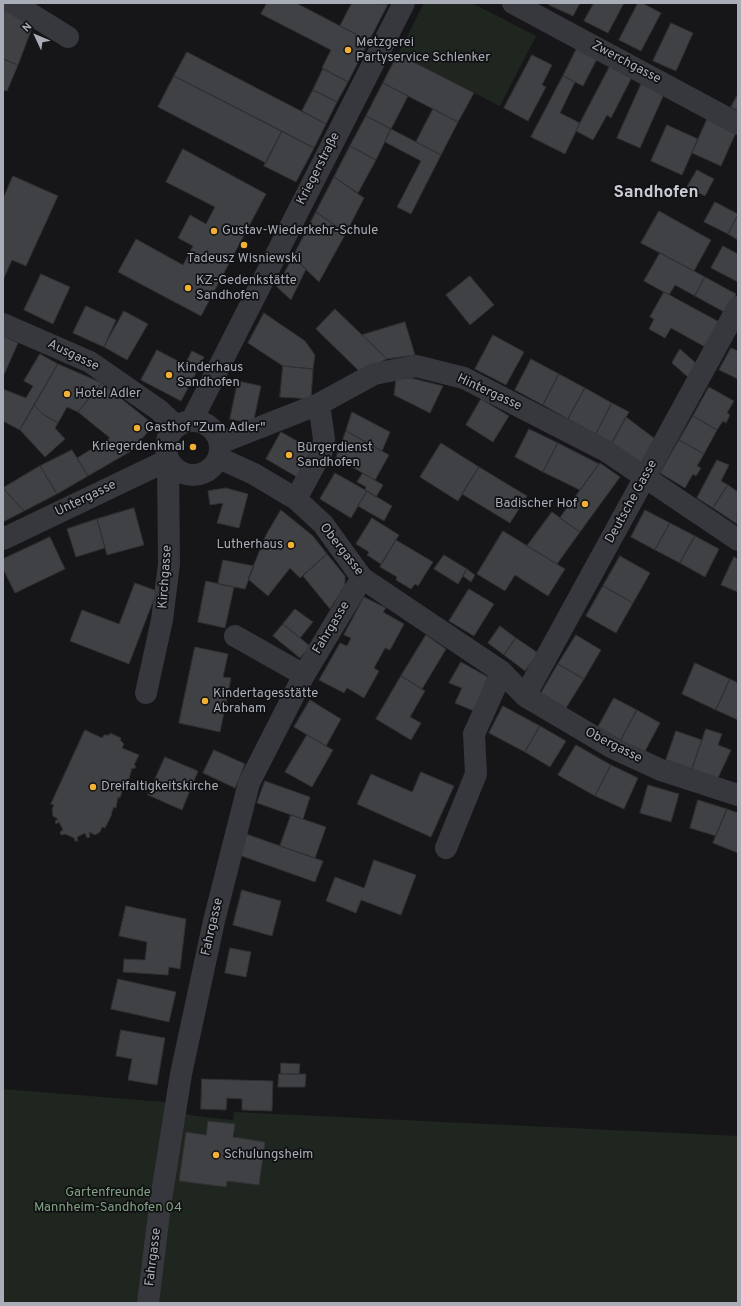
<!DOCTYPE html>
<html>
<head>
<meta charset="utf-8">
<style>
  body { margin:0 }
  #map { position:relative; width:741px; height:1306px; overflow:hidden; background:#161618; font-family:Overpass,sans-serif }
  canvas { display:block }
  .frame { position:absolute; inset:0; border:4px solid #a8adb8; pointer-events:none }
  .north { position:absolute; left:16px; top:16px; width:40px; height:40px; -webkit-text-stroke:3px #111113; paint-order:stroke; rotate:314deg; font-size:11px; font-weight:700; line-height:16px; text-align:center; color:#a8adb8 }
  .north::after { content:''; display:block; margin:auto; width:14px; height:18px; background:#a8adb8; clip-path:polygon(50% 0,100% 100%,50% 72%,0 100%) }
</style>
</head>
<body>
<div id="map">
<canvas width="741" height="1306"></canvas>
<div class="frame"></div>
<div class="north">N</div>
</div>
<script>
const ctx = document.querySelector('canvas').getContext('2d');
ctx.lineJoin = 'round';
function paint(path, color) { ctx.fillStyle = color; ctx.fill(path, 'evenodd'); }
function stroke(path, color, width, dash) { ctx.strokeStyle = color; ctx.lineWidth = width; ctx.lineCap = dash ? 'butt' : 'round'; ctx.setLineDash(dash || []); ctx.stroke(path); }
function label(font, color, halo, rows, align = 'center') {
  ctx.font = font + ' Overpass,sans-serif'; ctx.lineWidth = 3.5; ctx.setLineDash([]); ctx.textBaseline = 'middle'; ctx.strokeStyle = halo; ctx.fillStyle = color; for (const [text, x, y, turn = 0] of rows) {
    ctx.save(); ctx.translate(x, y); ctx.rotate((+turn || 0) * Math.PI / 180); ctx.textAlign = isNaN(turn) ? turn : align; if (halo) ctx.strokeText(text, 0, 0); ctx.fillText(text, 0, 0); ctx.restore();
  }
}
const green = new Path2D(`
  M424,3h48l64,33 -36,70 -102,-52z
  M3,1089l161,13 25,13 44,5 1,-8 504,24v167h-735z`);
const building = new Path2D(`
  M267,3h29l73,38 -21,41 -26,-14 9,-18 -70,-36z
  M352,3l36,1 -19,37 -29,-15z
  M550,3h30l-7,13 -24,-11z
  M594,3h30l-16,30 -24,-12z
  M638,3h4l19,10 -20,38 -22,-11z
  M4,8l31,12 -17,45 -15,-6z
  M671,23l22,10 -17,38 -23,-10z
  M578,46l20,11 -15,29 -20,-10z
  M187,52l139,72 -12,24 -140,-72z
  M398,54l76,39 -16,29 -75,-39z
  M532,55l20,10 -10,20 4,2 -18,34 -24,-13z
  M3,59l15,6 -11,26 -4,-1z
  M611,64l22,11 -22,43 -4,-3 -14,25 -17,-9z
  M323,69l25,13 -11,20 -24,-12z
  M174,76l108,55 -16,32 -108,-56z
  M563,76l12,6 -15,31 20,10 -15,31 -34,-17z
  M643,80l22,12 -25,56 -23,-10z
  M383,83l25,13 -17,33 -25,-13z
  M313,90l24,12 -11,22 -24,-13z
  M738,94v17l-7,-4z
  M433,109l25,13 -17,33 -25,-13z
  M709,115l28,15 -16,36 -29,-13z
  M366,116l25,13 -15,31 -26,-14z
  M667,125l31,14 -16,36 -31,-14z
  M391,129l50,26 -30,59 -14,-7 24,-46 -36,-19z
  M282,131l32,17 -18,34 -32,-16z
  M350,146l26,14 -18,33 -24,-16z
  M183,149l83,45 -65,122 -83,-44 18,-33 47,26 10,-19 -15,-8 12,-23 16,9 9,-17 -49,-25z
  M697,170l17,9 -9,17 -18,-9z
  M13,176l45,20 -32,70 -14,-6 -9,20v-81z
  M334,177l30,21 -18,35 -30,-21z
  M715,202l23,12 -10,20 -24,-12z
  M659,211l52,29 -17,31 -53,-28z
  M316,212l30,21 -27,49 -26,-25z
  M738,215v25l-10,-6z
  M723,246l15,8v28l-27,-14z
  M660,253l45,24 -10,19 -20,-11 -6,10 -25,-14z
  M293,257l13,12 -15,31 -14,-13z
  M41,274l29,13 -17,37 -29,-14z
  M470,276l24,29 -24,20 -24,-30z
  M705,277l31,17 -10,19 -31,-17z
  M664,292l57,31 -14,25 -36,-20 -6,10 -16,-9 5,-10 -4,-2z
  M86,306l30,14 -12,27 -31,-14z
  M335,309l52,50 -27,13 -44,-43z
  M124,311l24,13 -21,36 -23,-13z
  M264,313l41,28 10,14 -2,14 -30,-3 -35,-23z
  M405,322l10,33 -28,4 -25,-24z
  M493,335l31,17 -18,33 -31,-16z
  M3,336l15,7 -15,34z
  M731,348l7,3v28l-19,-9z
  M680,349l18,16 -8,14 -18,-16z
  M157,350l40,21 -16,30 -40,-21z
  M192,351l12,6 -7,14 -12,-6z
  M40,354l18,10 -38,66 -17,-9v-32l23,9 7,-12 -9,-5z
  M531,359l28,15 -16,31 -28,-15z
  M58,364l44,19 -24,29 -11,-5 -9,16 -14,-8 -10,-10z
  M283,366l30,3 -2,30 -31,-2z
  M559,374l26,14 -17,31 -25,-14z
  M411,378l32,8 -13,27 -36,-18 2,-16z
  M238,381l23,5 -8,38 -23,-5z
  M102,383l52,42 -23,26 -43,25 -11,-18 33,-20 -32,-26z
  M709,387l25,14 -7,12 3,2 -4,8 -3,-2 -6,9 -24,-14z
  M585,388l27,15 -16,31 -28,-15z
  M481,399l28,17 -16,26 -27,-17z
  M612,403l17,9 -17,31 -16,-9z
  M34,405l10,10 14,8 -3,5 10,11 -20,18 -25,-27z
  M352,412l38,20 -8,19 -36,-20z
  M693,416l24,14 -13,24 -25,-14z
  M626,417l32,24 -13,25 -33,-23z
  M529,429l29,14 -15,29 -28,-15z
  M346,431l43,24 -14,25 -39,-22z
  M281,432l32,18 -16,27 -31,-18z
  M679,440l25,14 -7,12 4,2 -5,8 -3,-2 -8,14 -25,-15z
  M441,443l38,24 -21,34 -38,-24z
  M558,443l41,21 -19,26 -37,-18z
  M72,450l16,26 -31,18 -17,-28z
  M717,460l12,5 -8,16 7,4 -15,23 -16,-10z
  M600,463l20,14 -40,55 -20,-14z
  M40,466l17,28 -33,17 -21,-23z
  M479,467l48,29 -17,27 -48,-29z
  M335,473l32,18 -16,27 -31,-19z
  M363,473l20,12 -7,12 -11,-7 1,-3 -9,-5z
  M728,485l10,7 -1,32 -24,-16z
  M3,488l21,23 -21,11z
  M226,488l22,6 -9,34 -22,-5 6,-20 -13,2 -2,-14z
  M367,491l25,15 -8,15 -26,-15z
  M134,508l10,37 -37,10 -10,-36z
  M281,510l32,26 14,18 -27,24 -10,-10 -22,28 -20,-17 18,-44z
  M645,510l25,13 -15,27 -24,-13z
  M552,512l28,20 -23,32 -30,-18z
  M372,518l27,17 -18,29 -14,-9 2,-3 -13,-8z
  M97,519l8,29 -29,9 -9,-28z
  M670,523l25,13 -15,27 -25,-13z
  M503,531l62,38 -17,27 -33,-21 -10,16 -28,-17z
  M695,536l24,13 -14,28 -25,-14z
  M50,537l15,32 -50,24 -12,-24v-10z
  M396,540l37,22 -15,24 -3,-2 -4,5 -15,-9 1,-3 -17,-10z
  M327,554l18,22v9l-15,24 -27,-33z
  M444,555l23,14 -9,15 -24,-15z
  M620,556l30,17 -17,30 -30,-17z
  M734,557l4,2v33l-17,-7z
  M223,560l31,6 -9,23 -27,-5z
  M467,569l8,6 -4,7 -8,-6z
  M206,581l28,6 -9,41 -27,-6z
  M135,583l22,8 -28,73 -59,-23 12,-31 37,14z
  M603,586l30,17 -17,30 -30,-17z
  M469,589l25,15 -20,32 -25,-15z
  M364,597l22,11 -3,4 21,12 -14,26 -5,-2 -11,20 5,3 -15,27 -17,-10 -3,5 -25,-13 21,-37 7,3 4,-8 -7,-3z
  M295,609l18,13 -13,16 -17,-14z
  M283,624l27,22 -10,12 -27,-22z
  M500,626l16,12 -12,17 -16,-12z
  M426,635l20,14 -24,40 -21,-13z
  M576,635l25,15 -17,29 -26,-15z
  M516,638l22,15 -13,18 -21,-16z
  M195,647l33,7 -5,23 8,1 -11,54 -41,-9z
  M461,662l27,15 -14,34 -19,-8 7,-15 -13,-5z
  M695,663l35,16 -14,31 -34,-16z
  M558,664l26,15 -18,29 -25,-15z
  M401,676l24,15 -15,26 11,6 -10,17 -35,-21z
  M730,679l8,4v37l-22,-10z
  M614,698l23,12 -16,30 -23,-13z
  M310,700l31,19 -15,27 -32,-19z
  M503,706l37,20 -15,26 -36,-19z
  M637,710l23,13 -16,30 -23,-13z
  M540,726l26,15 -16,26 -25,-15z
  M706,729l16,5 -4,11 13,5 -13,28 -26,-9z
  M85,730l17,8 2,-3h6v-2l11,5 -1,2 4,4 -2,4 17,7 -5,10 2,1 -2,3 -2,-1 -3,11h-2l-3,6 2,1 -1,2h-2l-3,10 -2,-1 -2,11 -2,-1 -3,7h1l-7,14 -3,-1 -2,5 -5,3 -6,-3 1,5 -3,1 -2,-5 -8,4 1,4h-3l-1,-3 -9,-4 -4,1 -1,-3 3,-2 -4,-8 -3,2 -1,-3 3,-2 -5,-3 -1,-7 2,-4 -3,-1z
  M676,731l26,9 -10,29 -26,-9z
  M307,735l26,15 -21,37 -27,-15z
  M576,745l35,20 -16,31 -37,-21z
  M214,750l31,14 -10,24 -32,-15z
  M165,757l33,14 -16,39 -34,-15z
  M611,765l27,13 -14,31 -29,-13z
  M421,772l33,14 -23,51 -74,-33 14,-30 41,18z
  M265,781l45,16 -7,22 -46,-16z
  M648,785l31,9 -8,28 -31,-9z
  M698,800l29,9 -11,27 -26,-8z
  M727,809l11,4v40l-25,-10z
  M291,815l35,12 -11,31 -35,-12z
  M246,834l77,27 -8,21 -76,-27z
  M374,860l42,15 -15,40 -40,-15 -5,13 -30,-12 9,-24 29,11z
  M242,890l39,11 -9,35 -39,-11z
  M126,906l60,13 -6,50 -11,-2 -1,8 -45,-3 1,-13 21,1 2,-18 -28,-6z
  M230,948l21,4 -5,25 -21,-4z
  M118,979l58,13 -7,30 -58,-13z
  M121,1030l44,8 -8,47 -29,-5 4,-21 -16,-3z
  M281,1063l19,1 -1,10h-18z
  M279,1074h27l-1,13h-27z
  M202,1079l71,2 -1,30 -30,-1v-11l-15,-1 -1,12 -25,-1z
  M208,1121l27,3 -2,13 32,5 -6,43 -32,-4 -1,6 -47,-6 7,-49 20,3z`);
const minor = new Path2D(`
  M13,3l55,34
  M513,3l225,121
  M3,324l87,38 69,48 17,16
  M192,420l212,-417
  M166 448a27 27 0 1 1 54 0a27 27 0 1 1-54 0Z
  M220,443l99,-39 55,-30 42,-8 48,12 142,73 132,89
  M219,458l35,16 42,25 27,25 39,54 140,94 23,24 88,52 48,22 77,25
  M296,499l26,-48 2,-12 -5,-35
  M3,539l165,-79 1,104 -7,56 -16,73
  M235,636l69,39
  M525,696l213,-389
  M446,848l30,-74 -2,-40 28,-62
  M148,1303l12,-97 21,-132 33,-153 35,-138 55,-108 58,-97`);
const markers = [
  [348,50,4,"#f2b134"],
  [214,231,4,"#f2b134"],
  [244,245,4,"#f2b134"],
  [188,288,4,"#f2b134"],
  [169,375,4,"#f2b134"],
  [67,394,4,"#f2b134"],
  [137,428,4,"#f2b134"],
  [193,447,4,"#f2b134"],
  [289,455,4,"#f2b134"],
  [585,504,4,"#f2b134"],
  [291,545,4,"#f2b134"],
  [205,701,4,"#f2b134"],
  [93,787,4,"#f2b134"],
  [216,1155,4,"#f2b134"]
];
const poiNames = [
  ["Metzgerei",356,43],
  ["Partyservice Schlenker",356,58],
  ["Gustav-Wiederkehr-Schule",222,231],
  ["Tadeusz Wisniewski",244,259,"center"],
  ["KZ-Gedenkstätte",196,281],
  ["Sandhofen",196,296],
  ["Kinderhaus",177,368],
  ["Sandhofen",177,383],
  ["Hotel Adler",75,394],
  ["Gasthof \"Zum Adler\"",145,428],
  ["Kriegerdenkmal",185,447,"right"],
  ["Bürgerdienst",297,448],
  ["Sandhofen",297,463],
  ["Badischer Hof",577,504,"right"],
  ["Lutherhaus",283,545,"right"],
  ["Kindertagesstätte",213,694],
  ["Abraham",213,709],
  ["Dreifaltigkeitskirche",101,787],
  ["Schulungsheim",224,1155]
];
const streetNames = [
  ["Zwerchgasse",626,63,28],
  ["Kriegerstraße",319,169,-63],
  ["Ausgasse",73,356,26],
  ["Hintergasse",489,393,25],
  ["Untergasse",86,499,-26],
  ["Deutsche Gasse",632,502,-61],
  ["Obergasse",341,550,52],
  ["Kirchgasse",166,577,-86],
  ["Fahrgasse",332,628,-59],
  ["Obergasse",613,746,27],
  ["Fahrgasse",213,927,-77],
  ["Fahrgasse",154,1257,-83]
];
const parkNames = [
  ["Gartenfreunde",108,1193],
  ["Mannheim-Sandhofen 04",108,1208]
];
const districtNames = [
  ["Sandhofen",656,194]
];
paint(green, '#1e261f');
paint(building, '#404145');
stroke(building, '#303034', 1);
stroke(minor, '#37383d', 22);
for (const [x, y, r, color] of markers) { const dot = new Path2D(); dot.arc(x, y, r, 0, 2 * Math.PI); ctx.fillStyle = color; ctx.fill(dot); stroke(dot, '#111113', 1.5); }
label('13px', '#a8adb8', '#111113', poiNames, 'left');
label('13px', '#a8adb8', '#111113', streetNames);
label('13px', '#7fa381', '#111113', parkNames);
label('bold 17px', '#c9ccd4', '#111113', districtNames);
</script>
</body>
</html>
